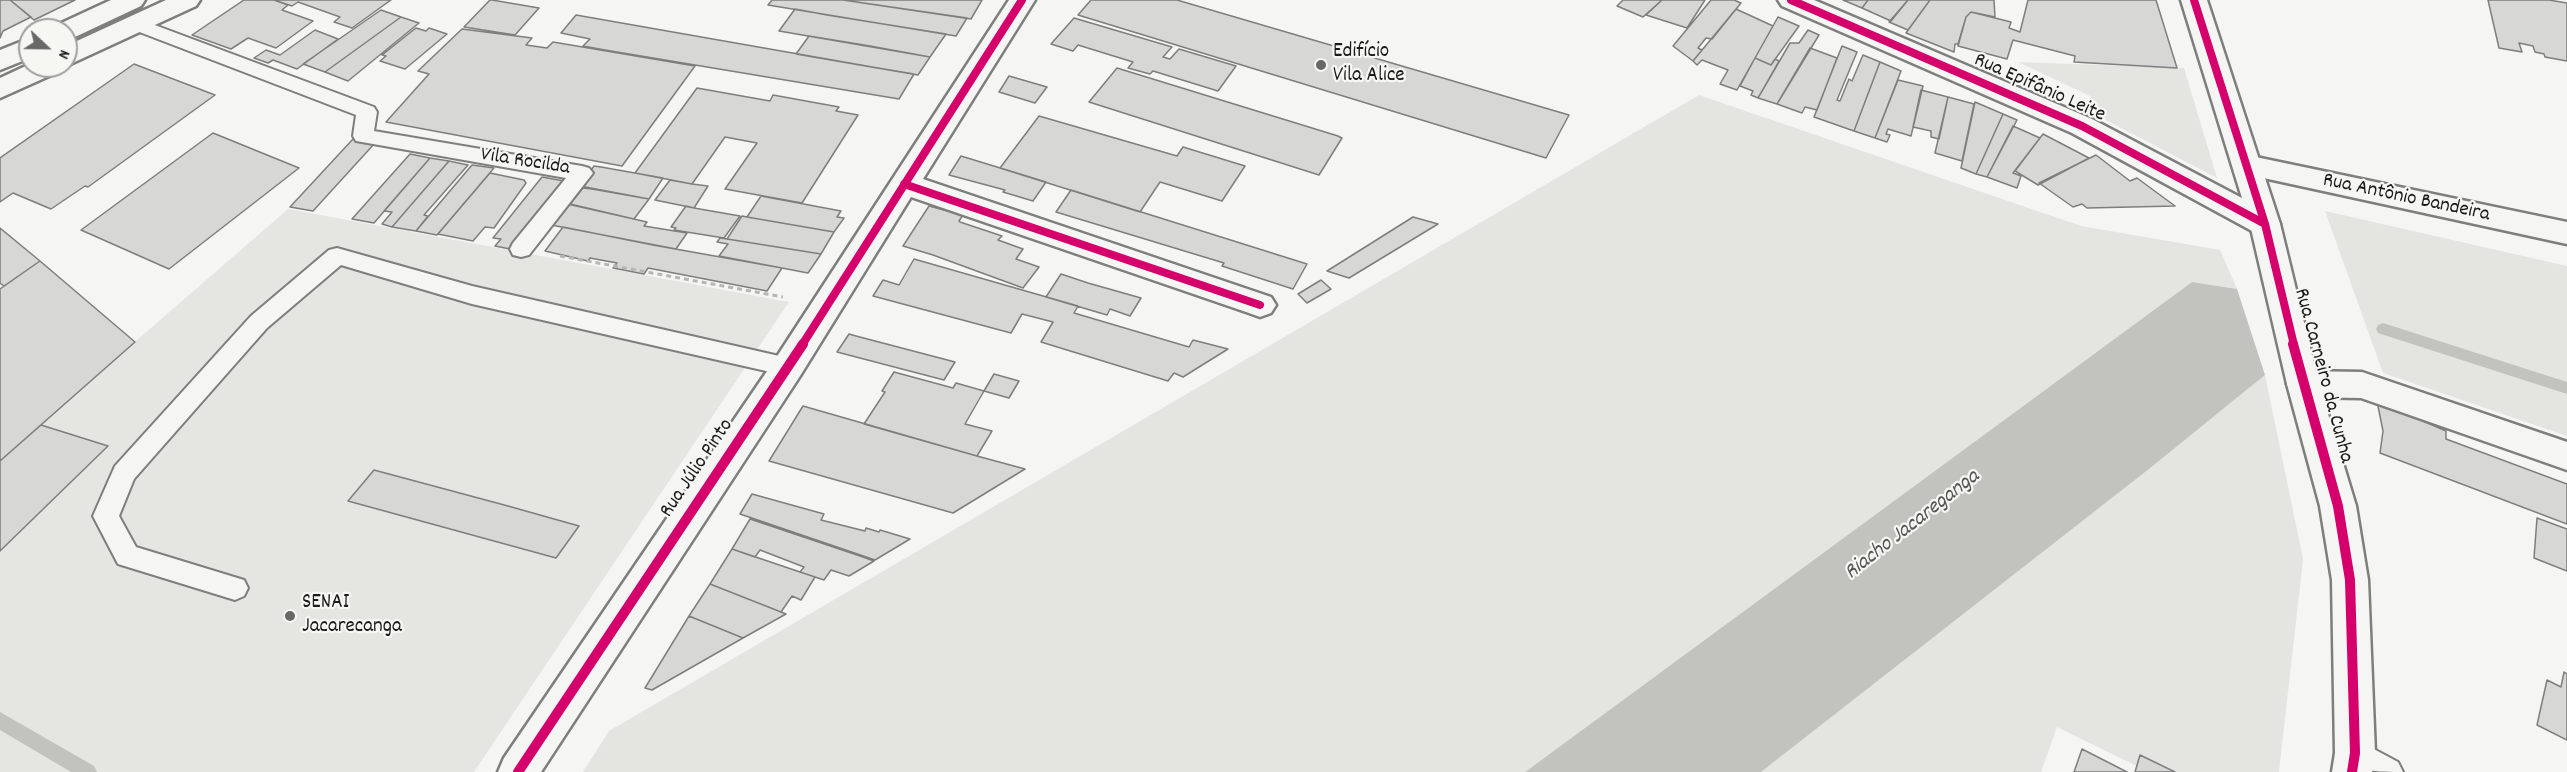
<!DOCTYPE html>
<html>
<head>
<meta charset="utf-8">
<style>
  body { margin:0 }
  #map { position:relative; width:2567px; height:772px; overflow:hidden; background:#f5f5f3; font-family:Dekko,sans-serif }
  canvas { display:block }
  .north { position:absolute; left:18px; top:18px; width:60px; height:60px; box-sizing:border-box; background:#f6f6f2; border:2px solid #9f9f9c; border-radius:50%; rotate:112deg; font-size:16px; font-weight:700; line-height:24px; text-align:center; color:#1c1c1c }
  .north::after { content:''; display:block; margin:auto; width:21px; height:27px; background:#686867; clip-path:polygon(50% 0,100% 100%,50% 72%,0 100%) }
</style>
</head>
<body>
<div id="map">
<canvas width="2567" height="772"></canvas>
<div class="north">N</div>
</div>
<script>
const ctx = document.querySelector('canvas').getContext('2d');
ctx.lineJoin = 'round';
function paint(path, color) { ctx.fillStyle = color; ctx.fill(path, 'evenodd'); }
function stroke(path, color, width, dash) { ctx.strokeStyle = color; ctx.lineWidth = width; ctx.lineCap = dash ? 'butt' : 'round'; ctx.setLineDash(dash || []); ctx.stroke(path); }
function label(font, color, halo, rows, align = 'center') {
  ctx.font = font + ' Dekko,sans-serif'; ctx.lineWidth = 4.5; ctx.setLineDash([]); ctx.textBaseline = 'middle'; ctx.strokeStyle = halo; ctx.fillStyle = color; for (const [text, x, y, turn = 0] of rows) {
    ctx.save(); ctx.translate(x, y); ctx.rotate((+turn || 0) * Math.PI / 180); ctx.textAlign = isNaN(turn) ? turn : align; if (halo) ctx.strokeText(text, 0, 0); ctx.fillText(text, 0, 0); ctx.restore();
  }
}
const built = new Path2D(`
  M288,209l501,93 -315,470h-474v-313z`);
const green = new Path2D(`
  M2018,62l166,6 33,110 -111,-58 -16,-24z
  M1699,95l382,131 139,24 17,39 -45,-7 -667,490h-942l26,-41z
  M2325,211l242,55v170l-184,-63z
  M2265,375l38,184 -24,213h-130l-92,-45 -16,45h-280l388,-303z`);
const water = new Path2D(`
  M2192,282l45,7 28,86 -116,94 -388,303h-236z`);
const stream = new Path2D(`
  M2383,323l184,59v12l-189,-61 -2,-4 2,-4z
  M0,712l94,54 3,6h-26l-71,-42z`);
const building = new Path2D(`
  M0,0h10l21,17 -28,14 -3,7z
  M10,0h65l-41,20z
  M244,0h30l14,5 -6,5 31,11 -37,27 -28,-10 -17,11 -39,-14z
  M274,0h117l-39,28 -18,-6 6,-5 -42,-15 -6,4z
  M490,0h2l47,8 -24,27 -51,-8z
  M772,0h71l124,18 -11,18 -188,-31z
  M843,0h139l-11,19z
  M1091,0h86l392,115 -23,43 -468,-143z
  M1623,0h39l-19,17 -26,-11z
  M1662,0h43l-18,28 -41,-13z
  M1711,0h23l7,3 -29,36 -6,-1 -8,10 4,2 -9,11 -20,-15z
  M1843,0h25l-6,8z
  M1868,0h40l-17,21 -29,-13z
  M1930,0h64l1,17 -24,-5 -5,5 -8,27h-3l-1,8 -48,-19z
  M1930,0l-22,30 -19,-8 19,-22z
  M2028,0h128l21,68 -103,-6 1,-6 -62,-16 -6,19 -49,-13 8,-29 5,-5 40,10 -2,6 11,4z
  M2488,0h61l18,3v58l-22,-4 -1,-3 -9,-2 -2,-6 -14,-3 3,9 -23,-4z
  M795,9l32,6 119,19 -16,23 -151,-26z
  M1736,9l37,17 -36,64 -17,-6 8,-14 -26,-10 -5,5 -4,-4z
  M381,10l20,7 -76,55 -22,-8z
  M576,15l302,53 36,6 -15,25 -294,-49 -22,-4 7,-7 -29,-6z
  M401,17l18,6 -71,58 -23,-9z
  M1778,17l21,9 -28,39 -16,-7z
  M1074,18l98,29 -9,10 7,2 9,-10 57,17 -18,25 -65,-20 -3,3 -22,-6 5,-6 -55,-17 -5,6 -22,-7z
  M416,28l10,3 3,-3 18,6 -42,35 -25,-8 6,-5 -4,-1z
  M462,29l70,9 -6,7 21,3 6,-6 142,24 -73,100 -236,-44 43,-48 -11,-3z
  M315,30l23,9 -41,30 -24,-9 -5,3 -14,-5 12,-8 14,5z
  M1808,30l11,5 -42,69 -19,-6 32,-55h9z
  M809,36l61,10 60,11 -12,18 -122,-21z
  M1842,46l15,6 -20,48 3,1 9,-22 3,2 11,-26 17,7 -26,69 -40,-14z
  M1810,48l27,10 -20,52 -12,-3 -3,6 -25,-9z
  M1755,58l16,7 4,-6 4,2 -21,37 -7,-3 2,-4 -13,-5z
  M1880,62l21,9 -26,67 -21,-7z
  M134,64l81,31 -127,92 -3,-1 -34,23 -38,-16 -13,9v-44z
  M1117,68l221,68 4,2 -23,37 -230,-73z
  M1009,76l38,11 -12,16 -36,-11z
  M1898,80l25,6 -12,50 -23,-7 -2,5 4,1 -3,7 -12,-4z
  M697,88l73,13 3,-6 66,12 -3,4 22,4 -56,88 -77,-14 32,-46 -32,-6 -33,47 -57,-11z
  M1921,90l27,7 -9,42 -8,-2v-6l-18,-4z
  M1948,97l26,7 -12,57 -27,-8z
  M1975,102l28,12 -27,60 -15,-6z
  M2003,114l14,6 -30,57 -11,-3z
  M1039,116l138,40 6,-9 62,19 -23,35 -62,-19 -20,30 -140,-44z
  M2013,126l27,12 -27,35 8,3 -4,12 -30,-11z
  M213,133l86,35 -130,101 -88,-39z
  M2043,134l46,24 -51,27 -23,-14z
  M353,139l22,4 -62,68 -23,-4z
  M410,154l20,4 -56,65 -22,-4z
  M2096,155l34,26 7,-3 38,28 -88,2 -5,-4 -9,3 -34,-24z
  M961,156l85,26 -13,19 -30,-9 2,-2 -56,-15z
  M430,158l19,3 -57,66 -10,-3 10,-12 -8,-1z
  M449,161l19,4 -44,50 4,1 -12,15 -24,-4z
  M472,165l22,3 -57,67 -21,-4z
  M594,166l7,1 62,11 -14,21 -69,-13z
  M490,173l34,7 2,3 -32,45 -9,-1 -12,14 -35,-7z
  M542,177l22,4 -54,68 -15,-3 6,-7 -8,-1z
  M670,180l22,4 16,2 -14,22 -39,-8z
  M583,188l9,1 57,10 -15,20 -64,-15z
  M1071,190l115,36 121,38 -14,25 -71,-23 2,-3 -168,-51z
  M761,196l80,15 -4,6 7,1 -10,14 -87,-15z
  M563,203l84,19 -3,4 43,7 -11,16 -130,-25z
  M686,206l8,2 46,8 -16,22 -50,-8 2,-2 -5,-1z
  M929,206l34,9 -4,6 1,1 42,14 -4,4 25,9 -7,10 23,8 -16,21 -90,-33 -30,-9z
  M742,216l5,1 87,15 -13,22 -94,-15z
  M1413,217l25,7 -89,54 -22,-7z
  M563,227l90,18 129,23 -15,23 -119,-23 -4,6 -31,-6 4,-5 -27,-5 -2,3 -43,-10z
  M0,228l40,33 -36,25 -4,-3z
  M720,238l7,1 94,15 -13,19 -89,-17 9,-12 -11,-2z
  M914,259l164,47 -4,7 115,34 4,-7 35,9 -45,28 -9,-4 -6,8 -127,-39 12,-20 -31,-8 -11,19 -138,-37 10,-16 16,5z
  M40,261l95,81 -135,119v-172z
  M1061,274l27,9 53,15 -11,18 -20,-7 -3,6 -61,-18z
  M1321,280l10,9 -24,14 -9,-9z
  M849,334l7,2 99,26 -11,18 -107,-28z
  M894,372l59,16 3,-5 28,8 -19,33 27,7 -15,25 -113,-32 21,-32 -3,-1z
  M994,374l25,7 -10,17 -25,-7z
  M2377,401l69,30v8l121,45v40l-187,-71 3,-22z
  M803,406l174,50 48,13 -72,44 -184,-52z
  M41,425l67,21 -108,105v-90z
  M374,470l134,36 71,20 -23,32 -208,-57z
  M752,494l72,20 -3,6 44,11 1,-3 13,4 1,-2 30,9 -35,21 -135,-46z
  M2537,518l30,11v42l-33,-13z
  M750,519l113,38 11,4 -25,15 -18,-6 -7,10 -24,-8 4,-5 -44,-17 -5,7 -23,-8z
  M732,549l68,23 15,5 -14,23 -9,-4 -11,16 -71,-28z
  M710,584l71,28 5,2 -43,24 -54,-22z
  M689,616l54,22 -91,52 -7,-2z
  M2564,672l3,2v66l-30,-15 10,-45 14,7z
  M2082,749l45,23h-53z
  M2140,755l35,17h-40z`);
const path = new Path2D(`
  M560,256l223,41`);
const service = new Path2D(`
  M136,18l238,89 3,5 -3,19 208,35 7,2 4,5 -64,82 -8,2 -8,-2 -3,-6 3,-6 53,-65 -210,-37 -3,-5 3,-21 -227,-87 -3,-4 3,-4z
  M337,248l135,38 316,72 8,2 4,7 -4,7 -8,2 -316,-72 -131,-39 -74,63 -67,76 -66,75 -15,37 17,31 108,33 4,8 -4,8 -9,4 -117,-36 -25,-48 22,-50 136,-150 78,-66z
  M2355,739l43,23 5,10c-23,0 -52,0 -62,-19l4,-10z`);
const minor = new Path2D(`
  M1009,0h26l-112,179 348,118 5,8 -5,8 -11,4 -11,-4 -338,-116 -111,179 -259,396h-43l6,-14 272,-400z
  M1778,0h36l278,119 184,97 4,8 -4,8 -11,3 -11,-3 -182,-99 -290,-127z
  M2246,155l321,67v22l-331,-72 -4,-7 4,-7z
  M2303,371l59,1 205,70v28l-206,-72 -58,-1 -12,-4 -4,-9 4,-9z`);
const tertiary = new Path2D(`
  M2181,0h26l73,224 39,160 37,122 12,74 7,173 -3,19h-40l3,-19 -3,-173 -12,-74 -33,-122 -37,-160z`);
const primary = new Path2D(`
  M111,0h34l-4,6 -66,31 -9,2v-9h-13l4,-5z
  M166,0h34l-4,6 -130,60v-20z
  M30,38v20l-30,12v-20z
  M30,64v2h32l-4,6 -58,26v-20z`);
const cyclewayFar1 = new Path2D(`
  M1791,0l291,126 183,98
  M2194,0l71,224 29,121
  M904,184l356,121
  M802,345l220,-345`);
const cycleway = new Path2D(`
  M2293,344l45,162 12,74 5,173 -3,19
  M518,772l285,-428`);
const markers = [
  [1321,65,6,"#686867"],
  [290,616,6,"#686867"]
];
const poiNames = [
  ["Edifício",1333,53],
  ["Vila Alice",1333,77],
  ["SENAI",302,604],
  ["Jacarecanga",302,628]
];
const streetNames = [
  ["Rua Epifânio Leite",2039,89,24],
  ["Vila Rocilda",525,163,9],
  ["Rua Antônio Bandeira",2406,199,12],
  ["Rua Carneiro da Cunha",2322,376,75],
  ["Rua Júlio Pinto",698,469,-56]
];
const waterNames = [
  ["Riacho Jacareganga",1913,526,-38]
];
paint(built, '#e5e5e2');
paint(green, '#e4e4e1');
paint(water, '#c2c2bf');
paint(stream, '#c2c2bf');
paint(building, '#d7d7d6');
stroke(building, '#7e7e7d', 1.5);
stroke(service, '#7e7e7d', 4);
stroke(minor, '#7e7e7d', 5);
stroke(tertiary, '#7e7e7d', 5);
stroke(primary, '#7e7e7d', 5);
stroke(path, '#b6b6b5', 3, [5, 4]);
paint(service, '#f5f5f3');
paint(minor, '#f5f5f3');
paint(tertiary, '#f5f5f3');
paint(primary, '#f5f5f3');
stroke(cyclewayFar1, '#d6006c', 8);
stroke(cycleway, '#d6006c', 10);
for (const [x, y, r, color] of markers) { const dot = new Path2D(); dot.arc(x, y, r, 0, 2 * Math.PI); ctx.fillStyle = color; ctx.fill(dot); stroke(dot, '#f6f6f2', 2); }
label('21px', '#1c1c1c', '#f6f6f2', poiNames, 'left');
label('21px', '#1c1c1c', '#f6f6f2', streetNames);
label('italic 22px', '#565654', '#f6f6f2', waterNames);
</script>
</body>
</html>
